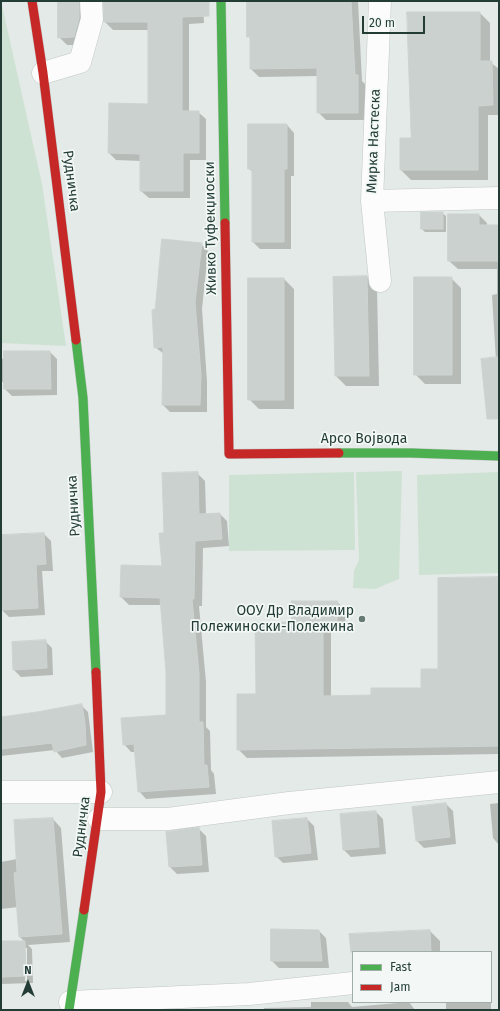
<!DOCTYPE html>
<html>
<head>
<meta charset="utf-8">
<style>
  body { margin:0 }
  #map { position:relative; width:500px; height:1011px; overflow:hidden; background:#e4eae7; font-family:"Fira Sans",sans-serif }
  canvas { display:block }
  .frame { position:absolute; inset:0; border:2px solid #233d36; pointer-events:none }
  .legend { position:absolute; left:352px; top:951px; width:140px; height:52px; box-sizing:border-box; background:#f3f8f6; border:1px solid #a0ada9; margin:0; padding:5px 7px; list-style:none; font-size:12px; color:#233d36 }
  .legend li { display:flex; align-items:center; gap:8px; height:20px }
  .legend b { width:20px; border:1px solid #a0ada9 }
  .north { position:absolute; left:8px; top:963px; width:40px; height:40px; -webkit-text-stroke:3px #f3f8f6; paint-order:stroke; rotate:0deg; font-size:11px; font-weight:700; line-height:16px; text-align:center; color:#233d36 }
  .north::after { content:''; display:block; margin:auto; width:14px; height:18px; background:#233d36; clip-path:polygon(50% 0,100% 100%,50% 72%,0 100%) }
  .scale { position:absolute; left:362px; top:16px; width:63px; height:18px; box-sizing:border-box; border:2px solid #233d36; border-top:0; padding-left:5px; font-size:12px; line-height:14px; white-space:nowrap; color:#233d36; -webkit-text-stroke:3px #f3f8f6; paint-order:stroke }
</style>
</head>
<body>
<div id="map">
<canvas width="500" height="1011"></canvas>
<div class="frame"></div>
<ul class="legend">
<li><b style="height:5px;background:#4caf50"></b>Fast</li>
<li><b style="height:5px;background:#c62828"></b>Jam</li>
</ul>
<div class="north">N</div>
<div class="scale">20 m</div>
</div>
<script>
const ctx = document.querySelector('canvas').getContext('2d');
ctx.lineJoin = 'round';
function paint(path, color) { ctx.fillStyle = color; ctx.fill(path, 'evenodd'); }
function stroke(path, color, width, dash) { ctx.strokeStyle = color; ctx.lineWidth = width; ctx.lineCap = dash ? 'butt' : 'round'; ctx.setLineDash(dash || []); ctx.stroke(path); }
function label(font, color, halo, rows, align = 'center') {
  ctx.font = font + ' "Fira Sans",sans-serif'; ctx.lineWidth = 3.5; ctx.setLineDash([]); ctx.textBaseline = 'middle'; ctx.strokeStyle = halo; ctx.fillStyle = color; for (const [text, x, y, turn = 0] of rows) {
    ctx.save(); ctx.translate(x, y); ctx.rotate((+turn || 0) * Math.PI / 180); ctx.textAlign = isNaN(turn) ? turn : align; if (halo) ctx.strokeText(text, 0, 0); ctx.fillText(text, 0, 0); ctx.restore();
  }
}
const green = new Path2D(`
  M1,1l41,183 24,162 -65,-3z
  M402,471l-3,108 -24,10 -22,-1 1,-17 5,-11 -3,-88z
  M354,472l1,78 -126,1v-76z
  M499,472v101l-80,2 -2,-100z`);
const shadow = new Path2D(`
  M59,1h30l-8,44h-14l-8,-8z
  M103,1h100l1,22 -15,1v88h9l8,7v41h-16v38h-41l-8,-7v-30l-25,-1 -7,-7 40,-48v-75h-36l-8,-8z
  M248,1h110l4,80 3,3v36h-39l-8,-8v-36l-59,1 -8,-8v-30l-3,-3z
  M408,13h72l10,10v39l9,7v46h-11v65h-77l-10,-10 11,-31z
  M287,125l7,8v43h-3v73h-31l-7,-7v-70l-4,-3z
  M442,213l4,3v16h-21l-3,-3z
  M479,215l8,8v3h12v184l-7,-115 5,-1v-25h-39l-9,-8z
  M201,244l7,7 -6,58 5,73v30h-37l-7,-7 1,-51 -9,-7z
  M367,277l10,10 2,99h-33l-10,-10 -2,-98z
  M451,278l10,10v96h-36l-10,-10z
  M284,279l10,10v120h-35l-10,-10z
  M50,352l7,7v36l-45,1 -7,-7v-7h-4v-23z
  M197,473l8,8 1,34 14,-1 7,7 2,25 -26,2 -1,58h-3l7,76v45l4,4 1,39 3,4 2,20 -70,5 -7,-8 -3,-39h-5l-7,-8 43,-28v-44l-5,-67h-33l-8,-8 1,-31 41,1 2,-33z
  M44,534l7,7 2,30h-11l3,44 -36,2 -7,-7 -1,-74z
  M499,578v176l-252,4 -9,-9 19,-54 36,-72 44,-21 9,8 -1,21h-14v66l42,-1 49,-7 17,-19z
  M45,641l7,7 1,27 -32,2 -7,-7z
  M81,705l7,7 5,40 -31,6 -7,-8 -54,6v-38l37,-5z
  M499,803v42l-6,-7 -3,-34z
  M446,804l7,7 3,33 -32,4 -7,-7z
  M376,812l7,7 3,35 -35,3 -7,-7 -3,-35z
  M53,819l8,9 9,114 -42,3 4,4 1,34 -32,1v-42h24l-5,-5 -2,-30 -17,2v-47l16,-3zM25,948h2v33h-2z
  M307,819l7,7 4,34 -35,3 -7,-7z
  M199,829l7,7 3,36 -32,2 -7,-7z
  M319,931l7,7 3,30h-50l-7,-7z
  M430,931l10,10v11h-87v10l-3,-27z
  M491,997v13h-45v-8h45z
  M311,1002h37l4,5 57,-5 6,8h-151v-2l47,-1z
  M226,1009l1,1h-34z`);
const building = new Path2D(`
  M58,1h21v17l-5,19 -16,1z
  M104,1h105v15l-27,1v94h17v42h-16v38h-43v-37l-32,-1 1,-50 39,1v-82h-44z
  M247,1h104l4,74h3v38h-41v-45l-67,1v-32h-3z
  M407,12h73v49h12l1,44 -15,1v64h-78v-32h11z
  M248,124h39v45h-3v73h-32v-73h-4z
  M421,212h22v17h-22z
  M448,214h31v11h20v36h-51z
  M162,239l40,4 -7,59 6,73 -1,30h-38l1,-58 -9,1 -2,-38 3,-1z
  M367,276l2,100h-34l-2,-99z
  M414,277h38v98h-38z
  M248,278h36v122h-36z
  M4,351h46l1,38h-47z
  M499,357v62h-12l-6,-60z
  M198,472l1,42 21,-1 2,26 -27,2 -1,58h-2l7,75v48h4l1,43h3l2,22 -71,5 -4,-48 -11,1 -2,-27 45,-3v-43l-6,-74 -40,-1 1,-32 41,1 -3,-33h5l-2,-60z
  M44,533l2,31 -10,1 2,43 -37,2v-75z
  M499,577v169l-262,4v-56h19l-1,-71 37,-1 -1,-21h47l-1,22 -14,-1v74l48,-1v-7h50v-19h17v-91z
  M46,640l1,28 -34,2 -1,-28z
  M82,704l3,19 1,22 -32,7 -2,-9 -51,6v-32l36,-5z
  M446,803l4,34 -34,4 -4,-34z
  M376,811l3,36 -36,3 -3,-36z
  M53,818l9,116 -43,3 -5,-64 3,-1 -3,-52z
  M307,818l4,35 -36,4 -3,-36z
  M199,827l3,38 -33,2 -3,-35z
  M271,929l48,1 3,31h-51z
  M430,930l1,22h-80l-2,-18z
  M1,941h24l1,35 -25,1z`);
const street = new Path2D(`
  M380,1l-8,200 8,80
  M43,73l37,-11 12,-43 -1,-18
  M372,201l127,-3
  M1,792h100
  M99,819h69l121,-16 210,-21
  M70,1002l179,-8 104,-11`);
const fast = new Path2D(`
  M221,1l4,222
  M76,340l7,58 13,274
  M339,453h72l88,3
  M69,1010l15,-100`);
const jam = new Path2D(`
  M32,1l11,72 33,267
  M225,223l4,231 110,-1
  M84,910l17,-118 -5,-120`);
const markers = [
  [362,619,4,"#677a74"]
];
const streetNames = [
  ["Мирка Настеска",374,141,-88],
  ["Рудничка",71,181,83],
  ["Живко Туфекџиоски",211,228,-91],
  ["Арсо Војвода",364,439],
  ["Рудничка",74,506,-93],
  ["Рудничка",82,827,-83]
];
const poiNames = [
  ["ООУ Др Владимир",354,611],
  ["Полежиноски-Полежина",354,627]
];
paint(green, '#cee2d4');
paint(shadow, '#0003');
paint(building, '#cbd1cf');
stroke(building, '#cdd3d0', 1);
stroke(street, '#c1c7c4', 23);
stroke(fast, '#c0c7c4', 10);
stroke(jam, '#c0c7c4', 10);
stroke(street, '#fbfcfb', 22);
stroke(fast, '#4caf50', 9);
stroke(jam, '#c62828', 9);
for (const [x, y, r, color] of markers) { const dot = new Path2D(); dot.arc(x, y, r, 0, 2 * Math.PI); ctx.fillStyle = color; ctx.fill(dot); stroke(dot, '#f3f8f6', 1.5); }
label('14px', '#233d36', '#f3f8f6', streetNames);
label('14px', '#233d36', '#f3f8f6', poiNames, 'right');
</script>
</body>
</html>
